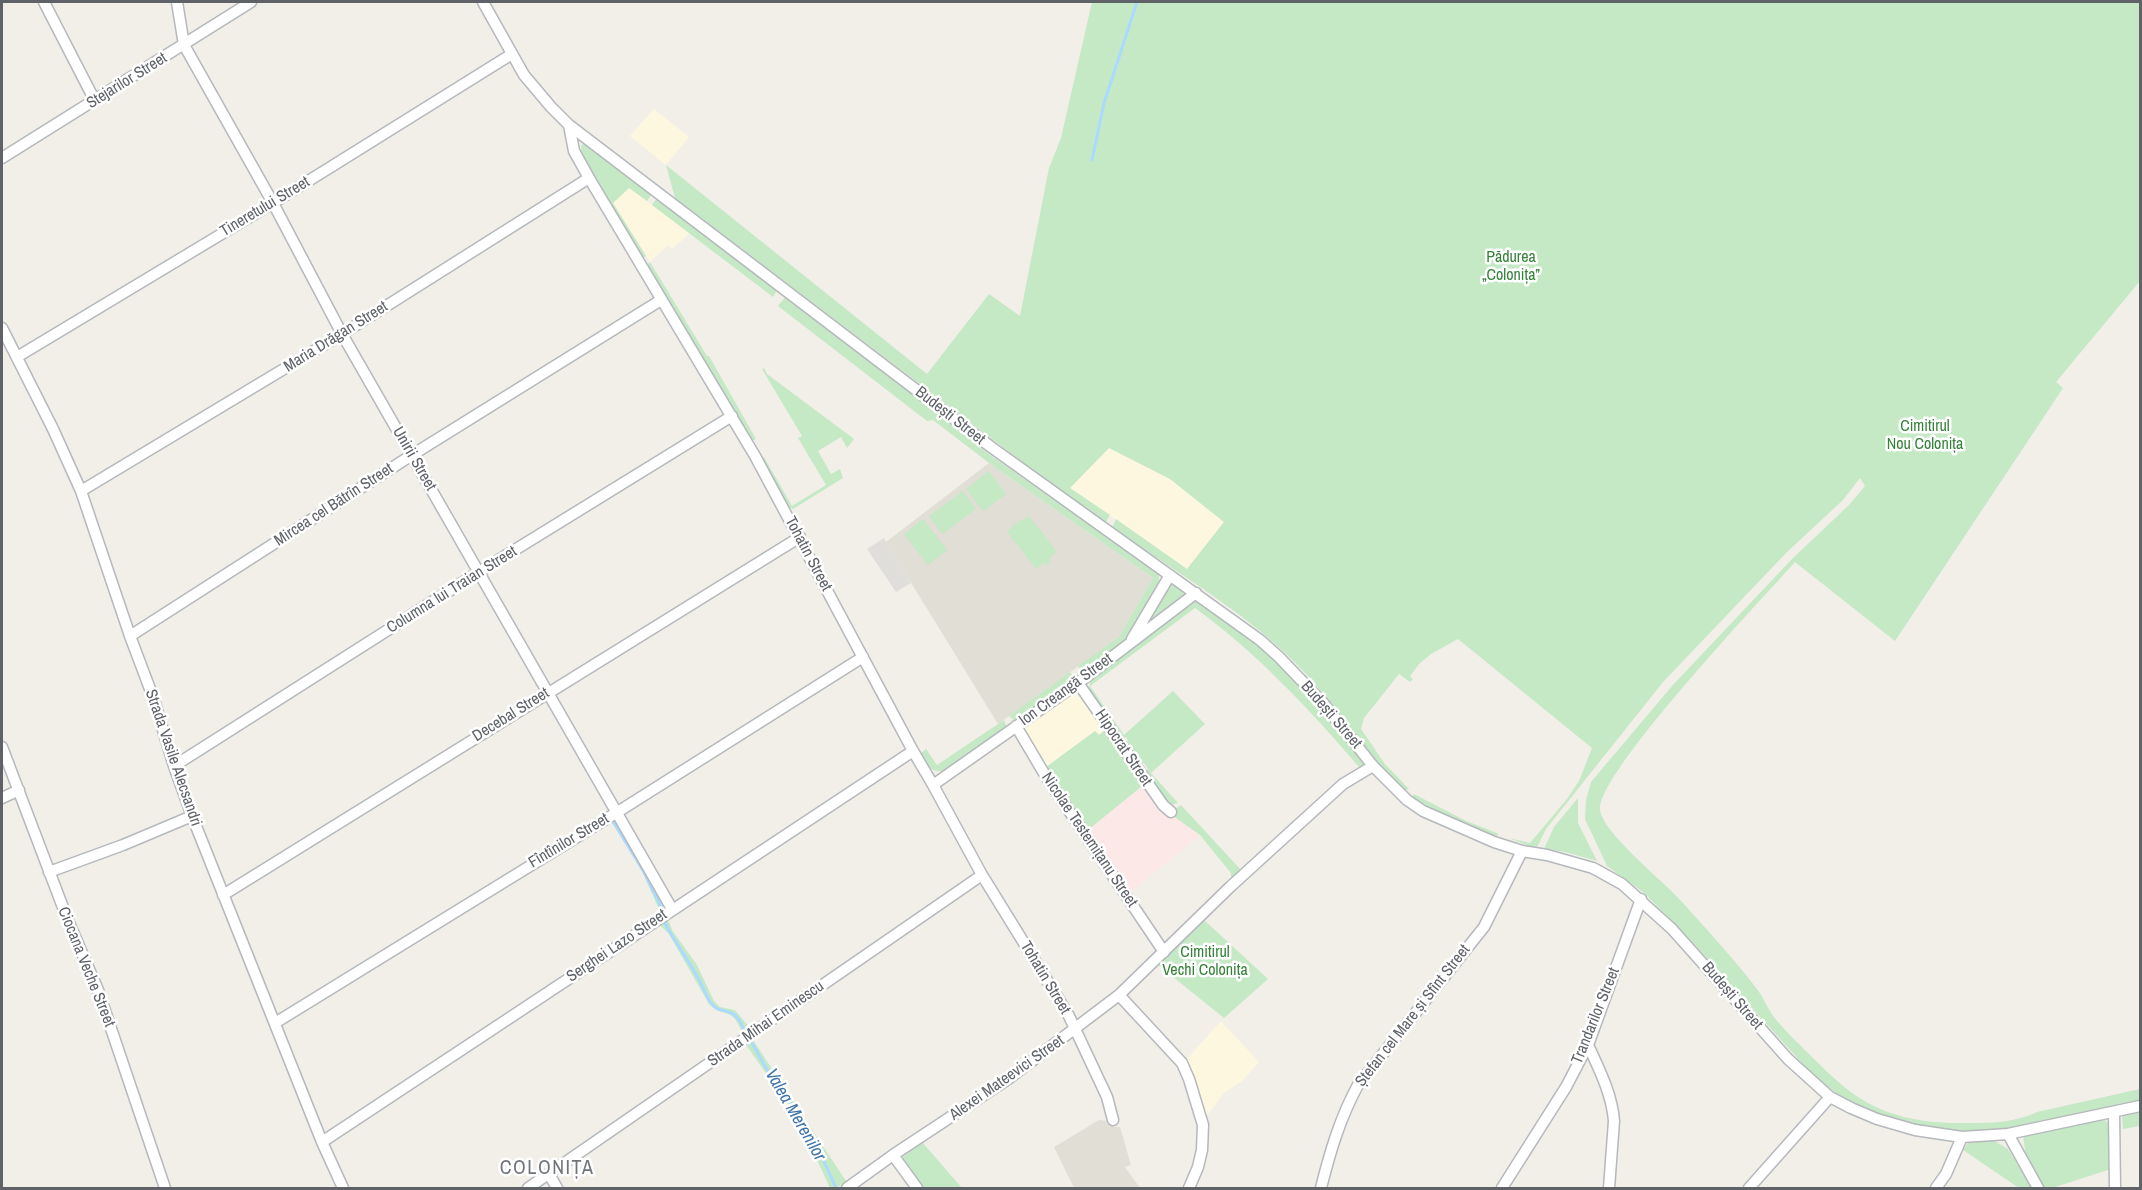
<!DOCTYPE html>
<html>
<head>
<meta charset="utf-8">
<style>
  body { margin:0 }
  #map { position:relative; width:2142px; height:1190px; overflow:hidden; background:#f1efe8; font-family:"Archivo Narrow",sans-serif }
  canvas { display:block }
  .frame { position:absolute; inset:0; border:3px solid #5f6368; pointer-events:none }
</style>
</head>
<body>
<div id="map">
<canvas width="2142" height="1190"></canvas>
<div class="frame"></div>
</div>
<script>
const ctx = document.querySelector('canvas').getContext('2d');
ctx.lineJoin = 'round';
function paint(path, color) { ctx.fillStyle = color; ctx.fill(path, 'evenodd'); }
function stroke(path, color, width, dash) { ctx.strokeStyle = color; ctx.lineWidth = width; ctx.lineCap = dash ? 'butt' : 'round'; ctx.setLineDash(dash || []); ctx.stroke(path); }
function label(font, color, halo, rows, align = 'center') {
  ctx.font = font + ' "Archivo Narrow",sans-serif'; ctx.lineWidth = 5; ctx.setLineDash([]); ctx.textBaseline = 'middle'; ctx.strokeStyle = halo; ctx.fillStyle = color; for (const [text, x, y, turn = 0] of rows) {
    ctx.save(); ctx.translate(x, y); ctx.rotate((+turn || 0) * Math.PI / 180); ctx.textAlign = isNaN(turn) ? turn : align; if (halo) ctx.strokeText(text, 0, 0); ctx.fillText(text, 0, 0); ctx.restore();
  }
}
const commercial = new Path2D(`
  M654,109l35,28 -23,28 -36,-29z
  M629,188l61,45 -18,16 -4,-4 -18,17 -37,-59z
  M1109,448l61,31 54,43 -37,47 -117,-81z
  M1072,692l13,6 20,32 -7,5 -3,-4 -49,36 -25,-38z
  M1221,1021l38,41 -16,18 -18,12 -20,26 -19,-58z`);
const industrial = new Path2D(`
  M884,538l27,45 -15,9 -29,-43z`);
const education = new Path2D(`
  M989,463l164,115 -34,59 -121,87 -112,-182z
  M1099,1120l8,1 -1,2 8,4h6l11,38 -6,2 15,21h-66l-20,-41z`);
const medical = new Path2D(`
  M1142,781l27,32 31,22 -69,57 -43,-62 53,-43z`);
const green = new Path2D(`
  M1092,2h1048v279l-84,101 7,6 -168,253 -100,-79c-32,36 -197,210 -195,247 1,23 66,74 83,94 25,28 51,56 74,86 6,8 10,18 16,27 11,14 25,27 37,39 15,15 31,31 48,42 31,21 72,27 108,26 25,0 48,0 71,-11l103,-23v12l-126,27 -53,4 -46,-8 -44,-12 -29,-14 -32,-26 -125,-138 -42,-42 -36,-26 -22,-47 1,-19 5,-18 81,-96 120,-127 57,-54 16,-19 -5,-8 -17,22 -56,52 -124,130 -117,147 -9,18 -8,-1 -20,-8 21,5 37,-44 12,-18 13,-33 -134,-109 -27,15 -12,10 -9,12 3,3 -3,3 -11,-8 -35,44 -3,11 24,35 24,25 -5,2c-36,-37 -63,-79 -98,-117 -52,-57 -130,-102 -194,-146l4,-9 71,50 37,-47 -54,-43 -61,-31 -39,40 40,27 -5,8 -55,-40 -375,-285 -9,-33 261,209 62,-80 31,22 29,-148 12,-30z
  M584,143l4,1 64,50 -5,7 -18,-13 -16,15 33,53 -3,2c-12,-20 -63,-93 -62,-112z
  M657,198l120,92 -4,7 -121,-92z
  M650,262l57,94h2l47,83 -4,2 -105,-176z
  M786,296l200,156 172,121 2,10 -36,60 -41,30 -5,-7 41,-29 34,-59 -164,-115 -56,-43 -6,1 -149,-115z
  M764,368l3,6 87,65 -7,9 -6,-11 -23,14 13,23 9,-5 3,9 -50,31 -4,-2 -27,-48 2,-2 28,49 34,-21 -28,-47 4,-2 -40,-67z
  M989,471l17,23 -23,17 -17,-22z
  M963,491l13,18 -34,25 -13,-18z
  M1029,516l28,36 -8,6 2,3 -5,4 -2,-2 -8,6 -29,-37 13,-12 1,1z
  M923,519l24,31 -19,15 -24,-31z
  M1171,584l12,8 1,4 -32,24 -2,-2 18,-32z
  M1199,600c28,21 58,41 83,66 31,30 57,65 84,99l-6,3c-50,-58 -103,-115 -165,-160l-105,78 34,49 49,-44 32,33 -54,49 27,30 -8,2 -25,-33 3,-3 -4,-6 -6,1 -14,-21 4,-3 -2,-3 -5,2 -32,-47 1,-12 101,-77z
  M1070,672l6,7 -57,40 -5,1 -5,-4z
  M1004,720l3,8 -62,43c-15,2 -18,-6 -25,-17l6,-5 11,16z
  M1105,730l37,51 -1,6 -53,43 -42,-63 49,-36 4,4z
  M1414,794l50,26 35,14 -3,2c-30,-10 -57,-23 -84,-39z
  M1578,798v25l19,38 -32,-9 -21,-3 10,-22z
  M1181,805l60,65 -10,9v-6l-31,-38 -31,-22z
  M616,818l47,79v9l-4,3 -18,-40 -30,-48z
  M668,919l4,11 25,35 17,36 6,6 15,3 14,17 -7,5c-11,-26 -15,-13 -33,-28l-40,-70 -8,-8z
  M1203,919l65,60 -44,39 -67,-54z
  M753,1040l93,141 -9,7h-7l-33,-71 -51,-72z
  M2140,1111v15l-17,3 -1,-14z
  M2103,1118l6,6 2,45 -59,19h-9l-17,-31 -3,-22z
  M1993,1140l15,9 24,39h-13l-56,-38 6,-9z
  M922,1142l40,46h-39l-21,-25 1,-6z`);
const stream = new Path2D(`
  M1092,160l12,-57 33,-101
  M614,823l30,49 17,35
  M665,923c9,18 22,35 32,53 5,8 8,18 13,26 11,16 23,0 34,28
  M752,1043l14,25 30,43 26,46 14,31`);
const minor = new Path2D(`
  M44,2l51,99
  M177,2l7,43 89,158 69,131 330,575
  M483,2l41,73 27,32 18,18 422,322 269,193 19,17 45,47 49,62 34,34 16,11 71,31 28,9 25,4 46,13 29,16 50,45 116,130 42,38 21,11 26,11 38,11 47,7 46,-3 132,-28
  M569,125l5,26 15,27 166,278 158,295 20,34 49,90 87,141 38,81 6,23
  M2,158l249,-156
  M2,328l51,101 28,62 49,145 23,61 21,69 18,50 130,326 21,46
  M17,357l256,-154 239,-149
  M81,491l261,-157 247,-156
  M130,636l282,-181 249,-155
  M1132,639l38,-64
  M1078,683l85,122 8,7
  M1016,726l29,49 119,177
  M2,747l65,171 31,72 67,198
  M174,766l305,-194 253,-156
  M933,785l145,-102 118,-90
  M2,798l17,-8
  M49,872l74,-27 69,-29
  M223,895l577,-358
  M1119,995l63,68 7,16 14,46 -1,25 -4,17 -9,21
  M275,1023l341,-210 247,-156
  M1588,1045c11,24 24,49 26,76l-5,67
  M2114,1113l1,75
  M2008,1134l30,54
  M322,1142l591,-391
  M893,1155l24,33
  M549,1174l8,14
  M528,1188l454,-313
  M847,1188l46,-33 115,-76 111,-84 111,-108 113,-103 30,-18
  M1321,1188c9,-36 19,-70 37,-103l126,-158 38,-76
  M1502,1188l64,-101 22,-42 53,-146
  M1749,1188l81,-91
  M1936,1188l10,-14 16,-37`);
const streetNames = [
  ["Stejarilor Street",127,81,-32],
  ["Tineretului Street",265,207,-31],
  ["Maria Drăgan Street",336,337,-32],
  ["Budești Street",950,416,38],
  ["Unirii Street",414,459,60],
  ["Mircea cel Bătrîn Street",334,505,-33],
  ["Tohatin Street",808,554,62],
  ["Columna lui Traian Street",452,590,-32],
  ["Ion Creangă Street",1066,690,-36],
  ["Decebal Street",511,715,-32],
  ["Budești Street",1331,715,49],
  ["Hipocrat Street",1123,748,56],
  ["Strada Vasile Alecsandri",173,758,71],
  ["Nicolae Testemițanu Street",1089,840,56],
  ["Fîntînilor Street",569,841,-31],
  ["Serghei Lazo Street",617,946,-34],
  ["Ciocana Veche Street",86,967,68],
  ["Tohatin Street",1045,978,59],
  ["Budești Street",1732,996,49],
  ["Ștefan cel Mare și Sfînt Street",1413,1016,-52],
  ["Trandarilor Street",1596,1016,-68],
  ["Strada Mihai Eminescu",766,1024,-35],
  ["Alexei Mateevici Street",1007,1078,-35]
];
const parkNames = [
  ["Pădurea",1511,258],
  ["„Colonița”",1511,276],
  ["Cimitirul",1925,427],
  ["Nou Colonița",1925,445],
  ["Cimitirul",1205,953],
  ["Vechi Colonița",1205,971]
];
const waterNames = [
  ["Valea Merenilor",795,1115,60]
];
const quarterNames = [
  ["COLONIȚA",547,1169]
];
paint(commercial, '#fef7e0');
paint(industrial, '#e0deda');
paint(education, '#e1ded6');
paint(medical, '#fce8e6');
paint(green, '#c5e8c5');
stroke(stream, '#aadaff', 3);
stroke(minor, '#b5b8bc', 13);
stroke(minor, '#fff', 10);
label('16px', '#5f6368', '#fff', streetNames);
label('16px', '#348238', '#fff', parkNames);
label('italic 18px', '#4174aa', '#fff', waterNames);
ctx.letterSpacing = '1.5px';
label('20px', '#70757a', '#fff', quarterNames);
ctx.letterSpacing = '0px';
</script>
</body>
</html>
